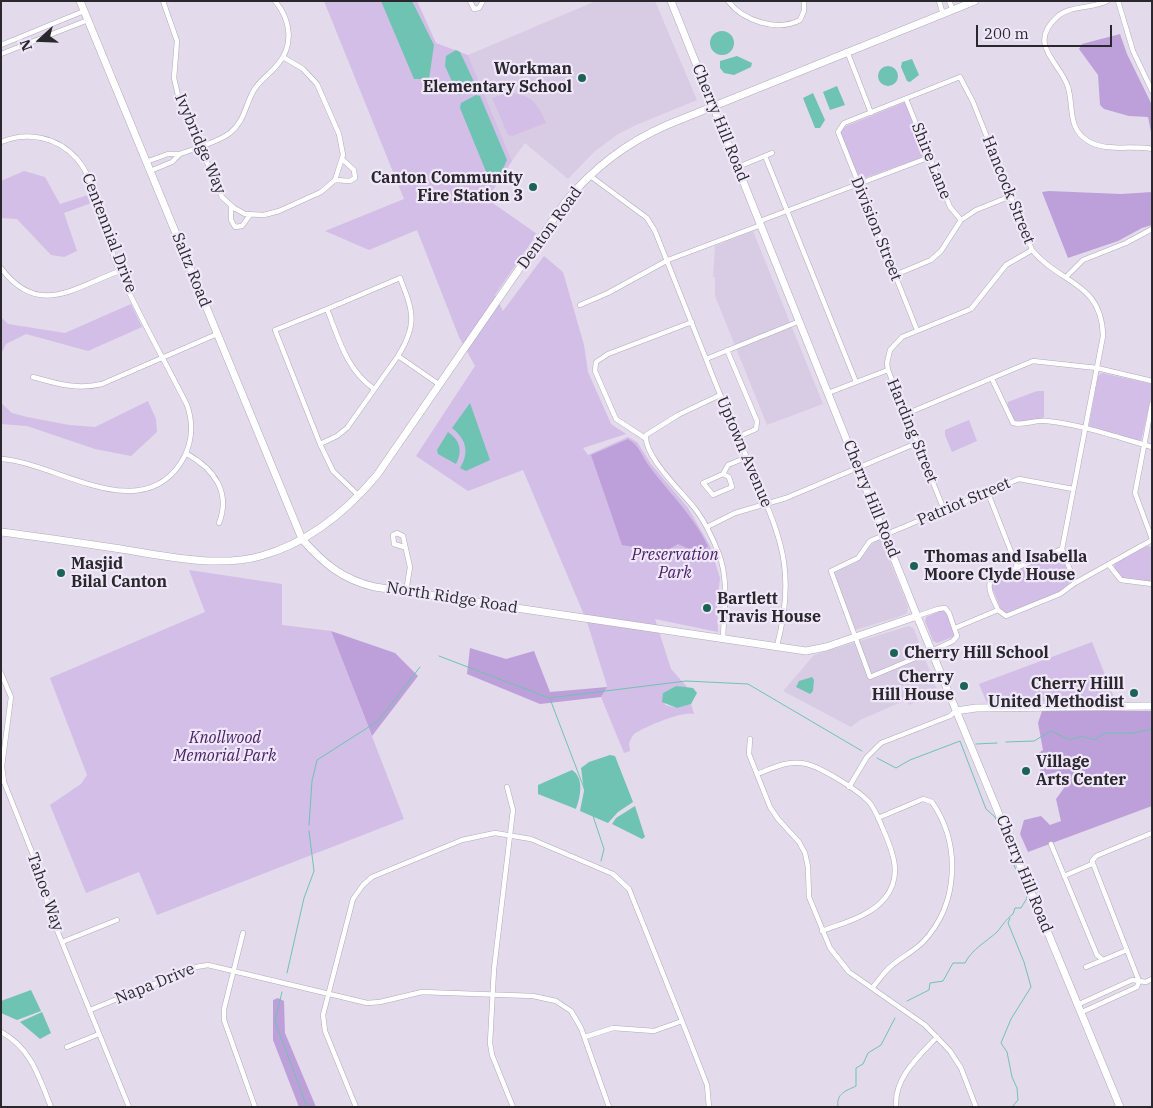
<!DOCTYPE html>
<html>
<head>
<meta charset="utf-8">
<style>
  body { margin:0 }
  #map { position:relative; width:1153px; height:1108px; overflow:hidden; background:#e3daeb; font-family:"IBM Plex Serif",serif }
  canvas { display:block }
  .frame { position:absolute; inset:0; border:2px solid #2a272d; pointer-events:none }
  .north { position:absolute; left:15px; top:15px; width:50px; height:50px; -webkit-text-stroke:4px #f0e8f9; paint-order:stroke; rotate:250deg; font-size:14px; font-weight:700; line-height:20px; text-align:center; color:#2a272d }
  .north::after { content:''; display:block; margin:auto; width:18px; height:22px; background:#2a272d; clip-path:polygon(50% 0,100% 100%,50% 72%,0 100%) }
  .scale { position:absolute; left:976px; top:25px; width:136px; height:22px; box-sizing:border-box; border:2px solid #2a272d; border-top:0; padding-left:6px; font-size:15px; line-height:18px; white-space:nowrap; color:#2a272d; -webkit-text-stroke:4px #f0e8f9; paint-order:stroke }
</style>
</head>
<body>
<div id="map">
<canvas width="1153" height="1108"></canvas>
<div class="frame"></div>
<div class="north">N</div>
<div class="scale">200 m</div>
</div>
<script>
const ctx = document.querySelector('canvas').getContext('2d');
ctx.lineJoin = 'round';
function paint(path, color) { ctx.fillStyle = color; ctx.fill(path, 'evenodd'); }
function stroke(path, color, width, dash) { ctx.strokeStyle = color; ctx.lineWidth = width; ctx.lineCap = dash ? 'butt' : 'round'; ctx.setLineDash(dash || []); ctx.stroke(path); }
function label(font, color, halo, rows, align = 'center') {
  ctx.font = font + ' "IBM Plex Serif",serif'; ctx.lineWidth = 4.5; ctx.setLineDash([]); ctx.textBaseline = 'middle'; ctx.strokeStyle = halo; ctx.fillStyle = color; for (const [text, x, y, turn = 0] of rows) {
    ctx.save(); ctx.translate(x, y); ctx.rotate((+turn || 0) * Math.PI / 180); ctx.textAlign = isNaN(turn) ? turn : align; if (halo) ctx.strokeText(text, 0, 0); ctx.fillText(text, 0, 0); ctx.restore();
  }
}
const built = new Path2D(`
  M596,1h59l42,99 -61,25 -18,9 -24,18 -26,27 -43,-36 -13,18 -44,-106z
  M753,231l70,173 -56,21 -52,-129v-19h-2l2,-31z
  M880,539l2,2 26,66 -1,6 -6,3 -46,14 -22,-57 24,-11 16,-19z
  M909,626l5,3 24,64 -29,12 -3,-5 -46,20 -9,7 -68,-36 31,-36z`);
const green = new Path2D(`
  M324,1h93l19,42 32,12 44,106 -25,38 50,35 -42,61 8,16 41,-55 19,16 21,73 4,27 23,52 15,10 -43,14 5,7 40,-18 9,5 14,22 37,44 22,38 10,32 -3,29 1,25 -63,-13 16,50 17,19 -12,-2 -13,7 2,12 12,3 14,-4 3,10c-10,-4 -50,13 -60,20 -3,3 -4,7 -5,10l1,7 -6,2 -23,-56 6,-11 -20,-64 -64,-152 -55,21 -52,-35 59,-90 -16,-29 -42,-107 -48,20 -44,-19 79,-32z
  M507,93c23,0 31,10 39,30l-34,13 -4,-1 -16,-37z
  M905,102l21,54 -67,24 -20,-49 5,-4z
  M24,171l21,6 15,27 31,-10 3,8 -30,11 13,38 -13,6 -13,-2 -34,-36 -16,-1v-37z
  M131,304l11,23 -54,24 -62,-17 -20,10 -5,10v-37l7,7 57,9z
  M1102,373l50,11v10l-11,47 -49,-13 -3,-3 9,-49z
  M1037,391h7v27l-21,5 -8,-2 -8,-15 1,-4z
  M148,401l8,18 1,13 -26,24 -36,-7 -68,-23 -26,-2v-21l11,10 15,4 42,8 26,2z
  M969,420l8,21 -25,11 -7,-17v-5z
  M1146,546l6,1v36l-29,-4 -9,-11 1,-5z
  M1057,554l4,1 10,25c-5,14 -50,28 -65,34l-4,-2 -11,-27 1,-5z
  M189,570l93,14v41l49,6 73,188 -247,96 -18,-43 -53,21 -36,-88 31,-21 6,-9 -37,-97 155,-66z
  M942,610l5,2 8,21 -2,4 -16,6 -4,-2 -8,-20 1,-4z
  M1092,642l23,58 -128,3 -8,-19z`);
const forest = new Path2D(`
  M1120,34l7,20 25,51v32l-4,-20 -19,-1 -25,-7 -4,-4 -2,-30 -19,-26 3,-5z
  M1049,191l72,3 31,-2v33l-10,3 -24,13 -50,17 -26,-66z
  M628,439c11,6 14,17 21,27 20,27 44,49 59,80l-7,8 -4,-7 -8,2 -11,-5 -14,8 -42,-7 -31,-90z
  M331,631l64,22 23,23 -46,60z
  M470,648l36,11 28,-8 16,41 57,-5 -6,10 -61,7 -73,-30z
  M1042,711h110v95l-124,46 -8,-18 4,-14 17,-4 9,9 11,-4 -5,-22 8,-11 -7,-16 -14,4 -9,-20 9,-6 -5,-27z
  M278,998l6,3 1,32 31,74h-17l-26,-67v-40z`);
const water = new Path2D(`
  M381,1h31l22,44 -5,34h-15z
  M710 43a12 12 0 1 1 24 0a12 12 0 1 1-24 0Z
  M456,50l4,2 16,34 -1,5 -17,4 -13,-29 1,-10z
  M737,56l15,7 -1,4 -17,8 -10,-2 -4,-5v-7z
  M912,59l7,16 -9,7 -3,-1 -6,-14 1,-5z
  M878 76a10 10 0 1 1 20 0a10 10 0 1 1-20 0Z
  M837,86l8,19 -15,5 -7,-18z
  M813,93l12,27 -5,8h-5l-12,-30z
  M476,95l4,1 27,64 -6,13 -6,4 -8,-3 -27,-66 1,-5z
  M470,403l20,57 -24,11 -6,-3c10,-16 6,-29 -8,-40z
  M448,432c12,8 15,19 8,32l-18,-10 -1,-4z
  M812,677l2,3 -1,11 -3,3 -14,-7 3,-6z
  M676,686l17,2 4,5 -6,11 -14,4 -15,-6 1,-9z
  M610,755l5,1 18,46 -15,10 -10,11 -28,-12 4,-20 -3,-23 8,-6z
  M572,770c13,8 8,28 4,39l-38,-15v-9z
  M635,806l10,31 -3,2 -30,-15 4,-6z
  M31,990l10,21 -24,9 -16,-7v-12z
  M42,1012l9,21 -11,6 -20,-17z`);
const stream = new Path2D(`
  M439,656l110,42 137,-17 62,3 114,67
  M550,699l34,89
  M1006,742l28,-1 17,-10 19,9 12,-4 12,4 11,-7h28l19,-4
  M976,744l21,-1
  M877,758l19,10 14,-8 50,-19 26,68 9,8 32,81 -6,10h-6l-2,6c-8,6 -10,11 -16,18 -11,10 -25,17 -32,31h-12l-10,18 -13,2 -1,7 -22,11
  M593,816l11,33 -3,12
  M309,825l3,-44 5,-21 61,-39 42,-54
  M1010,918l-2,5 16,39 7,25 -20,32 -10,24 6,9 5,25 5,11 1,12 -6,7
  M287,973l17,-75 10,-27 -5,-40
  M282,992l-7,29 32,86
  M838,1107c-2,-14 8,-16 18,-21v-18l7,-4 5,-11 13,-8 14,-27`);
const street = new Path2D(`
  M163,1l14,40 -3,37 4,17 44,102 12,11 11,6 19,1 15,-4 42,-19 14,-12 8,-25 -4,-21 -22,-50 -14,-15 -20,-12
  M470,1l4,8 5,-1 4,-7
  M728,1c15,20 50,31 72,19l4,-9v-10
  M939,1l4,13
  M949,1l4,9
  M1107,1c-15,8 -37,4 -50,16 -31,28 4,46 11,70 6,20 -1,41 20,54 18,11 44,4 64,8
  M1118,1l15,50 19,40
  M1,45l83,-34
  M847,51l24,62
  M1,54l87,-34
  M906,99l44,108 11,13
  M1,142c27,-11 57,-5 76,17 21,24 28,76 40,107 20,47 47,93 70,139 7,20 5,41 -7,59 -42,62 -125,-2 -179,-5
  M180,154c16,-6 36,-11 50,-21 15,-12 15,-28 24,-43 6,-10 17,-17 24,-26 16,-19 13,-44 -3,-63
  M765,156l91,226
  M146,162l22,-8h12l-8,8 -22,9
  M738,167l34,-14
  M589,175l58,43 8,13 51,128
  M335,180l15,1 5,-3 -1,-8 -11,-10
  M231,207v13l4,7 7,-1 8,-11
  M760,221l170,-64
  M1,268c38,51 75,18 119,3
  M895,275l36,-15 10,-9 20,-31 15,-10 35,-14
  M1067,276l16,-16 43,-17 26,-14
  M580,305l28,-12 60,-33 93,-35
  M327,309l73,-31c13,33 18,46 -2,78
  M917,330l-79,-198 6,-9 116,-46 13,25 59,148c28,34 70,32 71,86l-41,213 13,34
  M727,350l30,71 -1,8 -18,8
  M33,377c25,7 44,13 69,7l115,-50
  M992,379l21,44c12,3 22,-4 34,-2 36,4 70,16 105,26
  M828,393l60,-23
  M720,395l-42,20 -32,20c-3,21 38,59 50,75 10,13 17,29 23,44 10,27 5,56 4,84
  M1152,404l-17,89 17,46
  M906,414l127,-53 64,7 55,13
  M645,438l-29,-19 -21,-48 1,-9 12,-8 84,-32
  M320,444l-45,-114 52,-21c12,30 19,60 47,80
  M187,454c27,15 44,38 32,69
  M723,474l6,3 3,10 -19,8 -10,-12 20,-9 5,-9 19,-8
  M988,493l29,74
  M359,496l-26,-25 -13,-27 17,-8 10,-8 51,-72 42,29
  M944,510l-56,-140 -1,-7 3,-13 12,-13 69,-28 35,-44 26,-15
  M707,527l28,-14 51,-15 131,-55
  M404,547l-10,-3 -1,-9 4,-2 6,3 7,31 -4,25
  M1109,565l12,15 31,4
  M998,610c-4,-10 -13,-23 -6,-32l70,-29
  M917,616l21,-7 7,-1 4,5 8,23 -4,5 -28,13 -55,23 -39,-106 27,-13 12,-17 149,-62 54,10
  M955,628l43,-18 8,6 54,-22 15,-11 77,-43
  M777,646c7,-27 11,-55 7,-83 -4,-29 -17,-57 -28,-84 -17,-40 -35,-80 -50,-120l94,-38
  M1,673l10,24 -9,69 2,16 39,98 5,28 81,199
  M750,739l-1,15 21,53 8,12 21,23 6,11 3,14 1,30 21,51 19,24 76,53 25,26 11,17 15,39
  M757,774c14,-5 28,-13 44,-11 16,1 57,27 68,39 7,8 10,18 14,27 10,23 20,47 2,69 -14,18 -42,25 -63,33
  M507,787l6,23 -19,159 -4,74 2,12 21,52
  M849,787l18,-30 14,-14 69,-27 6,-5
  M1051,844l46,111 6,5 24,-10
  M1064,876l28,-12
  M243,933l-19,76v11l31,87
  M62,942l55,-22
  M1086,967l17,-7
  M1139,981l-47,-120 4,-5 56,-23
  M872,988c6,-6 11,-15 18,-21 10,-9 23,-15 33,-25 36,-38 38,-98 9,-140l-9,-3 -45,19
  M1077,1005l55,-25 14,2 6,-3
  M90,1010l106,-43 12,-2 159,38 13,-1 42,-10 111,4 23,5 15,10 10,17 28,79
  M1080,1013l57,-26 2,-6
  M682,1021l25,64 2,22
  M1,1032c30,16 38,45 50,75
  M67,1047l32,-13
  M356,1107l-31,-76 -2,-16 30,-116 10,-14 9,-8 90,-37 33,-7 36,6 82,35 16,15 53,132 -28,10 -41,-3 -28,9
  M896,1107c-2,-29 22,-50 41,-70`);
const secondary = new Path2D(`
  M80,1l222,538c21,24 41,41 73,48l431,64 20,-4 91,-31
  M671,1l246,615 203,491
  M1,532c40,5 80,11 120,17 43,7 97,19 140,7 47,-13 85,-44 116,-81l189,-274c29,-34 60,-58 101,-76l308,-124
  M956,711l20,-3 176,-2`);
const markers = [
  [582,78,5,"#1c6357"],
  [533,187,5,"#1c6357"],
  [914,566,5,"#1c6357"],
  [61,573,5,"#1c6357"],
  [707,608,5,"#1c6357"],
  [894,653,5,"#1c6357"],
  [964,686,5,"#1c6357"],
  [1134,693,5,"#1c6357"],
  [1026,771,5,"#1c6357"]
];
const poiNames = [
  ["Workman",572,69,"right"],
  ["Elementary School",572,87,"right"],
  ["Canton Community",523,178,"right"],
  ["Fire Station 3",523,196,"right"],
  ["Thomas and Isabella",924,557],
  ["Moore Clyde House",924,575],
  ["Masjid",71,564],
  ["Bilal Canton",71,582],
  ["Bartlett",717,599],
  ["Travis House",717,617],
  ["Cherry Hill School",904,653],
  ["Cherry",954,677,"right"],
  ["Hill House",954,695,"right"],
  ["Cherry Hilll",1124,684,"right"],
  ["United Methodist",1124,702,"right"],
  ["Village",1036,762],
  ["Arts Center",1036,780]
];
const streetNames = [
  ["Cherry Hill Road",720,123,68],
  ["Ivybridge Way",200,144,67],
  ["Shire Lane",931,161,68],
  ["Hancock Street",1008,190,68],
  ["Denton Road",550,228,-54],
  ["Division Street",876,229,68],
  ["Centennial Drive",109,233,69],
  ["Saltz Road",191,270,68],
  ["Harding Street",912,431,68],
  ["Uptown Avenue",744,452,67],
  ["Cherry Hill Road",871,499,68],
  ["Patriot Street",964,502,-23],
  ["North Ridge Road",452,598,9],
  ["Cherry Hill Road",1024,874,68],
  ["Tahoe Way",45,892,71],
  ["Napa Drive",155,984,-22]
];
const parkNames = [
  ["Preservation",675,555],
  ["Park",675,573],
  ["Knollwood",225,738],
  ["Memorial Park",225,756]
];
paint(built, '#d8cce4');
paint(green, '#d2bee6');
paint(forest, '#bda0d9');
paint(water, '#6fc3b2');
stroke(stream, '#6fc3b2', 1);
stroke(street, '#b1aaba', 5.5);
stroke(secondary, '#b1aaba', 8);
stroke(street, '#fff', 4.5);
stroke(secondary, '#fff', 7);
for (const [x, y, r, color] of markers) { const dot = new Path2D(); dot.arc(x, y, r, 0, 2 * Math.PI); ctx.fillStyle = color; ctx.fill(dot); stroke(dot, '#f0e8f9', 2); }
label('bold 16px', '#2a272d', '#f0e8f9', poiNames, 'left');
label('16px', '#2a272d', '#f0e8f9', streetNames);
label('italic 16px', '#482165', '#f0e8f9', parkNames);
</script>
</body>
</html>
